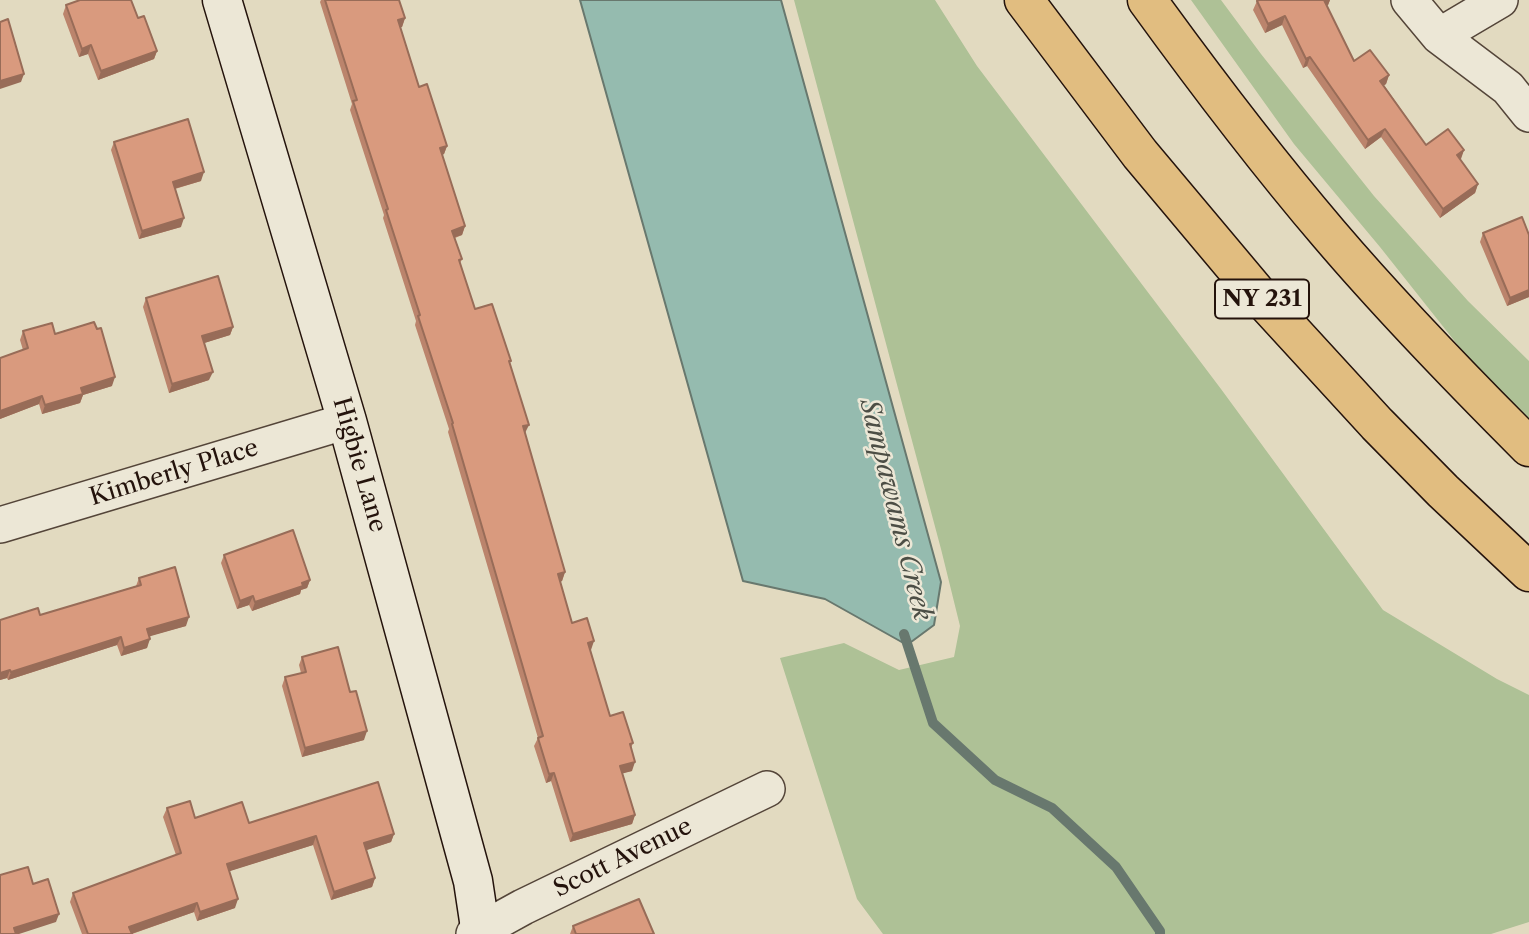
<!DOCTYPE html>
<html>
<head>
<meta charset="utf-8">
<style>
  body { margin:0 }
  canvas { display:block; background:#e2dac0 }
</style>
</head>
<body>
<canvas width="1529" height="934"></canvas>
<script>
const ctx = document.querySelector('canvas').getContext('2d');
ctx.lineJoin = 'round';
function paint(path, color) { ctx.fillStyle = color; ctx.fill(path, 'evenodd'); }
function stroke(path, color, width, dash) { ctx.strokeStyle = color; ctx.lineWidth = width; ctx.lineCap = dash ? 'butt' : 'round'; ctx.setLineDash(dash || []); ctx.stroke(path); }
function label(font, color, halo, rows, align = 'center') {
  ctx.font = font + ' "Libre Caslon Text",serif'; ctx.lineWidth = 5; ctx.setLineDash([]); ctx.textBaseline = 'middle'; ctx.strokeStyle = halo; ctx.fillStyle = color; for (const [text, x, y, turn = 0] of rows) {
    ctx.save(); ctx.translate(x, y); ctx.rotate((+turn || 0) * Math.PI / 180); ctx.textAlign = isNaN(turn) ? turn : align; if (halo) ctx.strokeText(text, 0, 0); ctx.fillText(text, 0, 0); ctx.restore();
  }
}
const green = new Path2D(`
  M794,0h141l42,66 244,323 162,221 114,69 32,16v227l-38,12h-608l-26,-35 -77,-241 64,-15 55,27 55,-13 6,-31 -19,-77z
  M1191,0h30l40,54 113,142 94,105 61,60v58l-57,-56 -92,-116 -86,-103z`);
const water = new Path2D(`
  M580,0h201l160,582 -7,43 -27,20 -82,-46 -82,-18z`);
const stream = new Path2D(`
  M904,634l29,89 62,57 57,28 64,59 44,64v3`);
const street = new Path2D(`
  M1409,0l30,36 69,52 21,26
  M1439,36l61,-36
  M0,525l347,-104
  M474,934l49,-27 244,-118`);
const secondary = new Path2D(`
  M222,0l125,421 126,460 8,53`);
const primary = new Path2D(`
  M1024,0l116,154 115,137 122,133 66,67 86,81
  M1147,0c58,80 118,159 182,234 63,74 131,144 200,213`);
const wall = new Path2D(`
  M321,0h78l6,18 -3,9h-2l19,60 28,59 -3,8 -2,1 23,71 -3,9 -7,3 7,21 -2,4 15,46 36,52 -1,2 15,70 40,139 -3,9 -2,1 12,41 19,27h-1l20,66 23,27 -2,5 1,23 -10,2 13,42 -3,9 -62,18 -19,-61 -5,2 -12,-37 4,-8 -90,-306 1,-3 -34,-104 1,-4 -33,-103 1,-3 -34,-105 2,-6 -32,-102z
  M1259,0h71l-2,5 -1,1 27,55 35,14 -3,9 -2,1 42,60 38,5 -4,9 18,25 -3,9 -35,25 -59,-81 -16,12 -58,-83 -4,2 -21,-43 -17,8 -12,-23 4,-9z
  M66,5l72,13 19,33 -3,8 -56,21 -10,-26 -9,3 -16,-43z
  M114,142l87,39 -26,8 6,38 -42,12 -28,-89z
  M1483,233l46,64 -22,9 -27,-64z
  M146,298l87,29 -3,8 -26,8 5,37 -40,13 -26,-86z
  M23,331l32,3 57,52 -29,9 -3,8 -38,11 -3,-10 -39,15v-61l23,-8 -3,-10z
  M224,555l86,25 -3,8 -6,2 -1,4 -48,17 -3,-6 -12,4 -16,-46z
  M139,578l47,48 -37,10 -2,12 -26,8 -4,-11 -109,35 -1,-2 -7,2v-60l40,-5 96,-29z
  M302,657l62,83 -62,17 -20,-71 3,-9 16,-4 -2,-8z
  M167,808l28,10 199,16 -3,8 -25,8 9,28 -3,9 -41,13 -18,-55 -84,26 6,37 -38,13 -3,-9 -62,22h-50l-12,-32 3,-9 103,-38 -13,-38z
  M573,926l81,8h-84z`);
const shadedWall = new Path2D(`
  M1324,0h6l-2,5 -7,4z
  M1285,16l-3,9 -17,8 3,-9z
  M405,18l-3,9 -7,2 3,-9z
  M91,45l-3,9 -9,3 3,-8z
  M157,51l-3,8 -56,21 3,-9z
  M1310,57l-3,9 -4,2 3,-9z
  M24,74l-3,8 -21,7v-8z
  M1389,75l-3,9 -9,6 3,-9z
  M1385,129l-4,8 -16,12 3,-9z
  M447,146l-3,8 -7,3 3,-9z
  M1464,150l-3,9 -7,5 3,-9z
  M204,172l-3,9 -31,9 3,-8z
  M1478,184l-3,9 -35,25 3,-9z
  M184,218l-3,9 -42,12 3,-8z
  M465,226l-3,9 -13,4 3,-8z
  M1529,290v7l-22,9 3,-8z
  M233,327l-3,8 -32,10 4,-9z
  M213,372l-4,8 -40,13 3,-9z
  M115,377l-3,9 -29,9 -3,8 -38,11 3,-9 36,-17z
  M42,396l-3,8 -39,15v-8z
  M529,425l-4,8 -2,-7z
  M565,572l-3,9 -7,2 3,-9z
  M310,580l-3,8 -6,2 -1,4 -48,17 3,-9z
  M253,596l-4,9 -12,4 3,-8z
  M189,617l-3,9 -42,12 3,-9z
  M121,637l-4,8 -109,35 3,-8z
  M150,639l-3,9 -26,8 3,-8z
  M594,641l-3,9 -6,2 3,-9z
  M10,670l-3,8 -7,2v-7z
  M367,731l-3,9 -62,17 3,-9z
  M635,762l-3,9 -15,4 3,-9z
  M554,773l-3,8 -5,2 3,-9z
  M635,815l-3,9 -62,18 3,-8z
  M394,834l-3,8 -30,10 3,-9z
  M316,836l-3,9 -89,28 3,-9z
  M375,878l-3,9 -41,13 3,-8z
  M238,899l-3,9 -38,13 3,-9z
  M197,903l-3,9 -63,22 -2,-7z
  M59,914l-3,8 -37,12h-8l3,-6z`);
const building = new Path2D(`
  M80,0h51l7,18 6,-2 13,35 -56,20 -10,-26 -9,4 -16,-44z
  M325,0h74l6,18 -7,2 21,67 8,-3 20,62 -7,2 25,78 -13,5 10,28 -3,1 16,49 17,-5 19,57h-2l20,64 -6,1 42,146 -7,2 14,49 15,-5 7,23 -6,2 22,73 13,-4 10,31 -3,1 5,18 -15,4 15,49 -62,19 -19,-61 -5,1 -11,-36 5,-2 -91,-312 1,-1 -35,-107 2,-1 -34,-105 2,-1 -35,-108 4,-1z
  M1259,0h65l30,61 16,-11 19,25 -9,6 46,64 22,-16 16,21 -7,5 21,29 -35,25 -58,-80 -17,11 -58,-83 -4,2 -21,-43 -17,8 -11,-23z
  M8,19l16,55 -24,7v-59z
  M188,119l16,53 -31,10 11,36 -42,13 -28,-89z
  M1522,217l7,18v55l-19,8 -27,-65z
  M218,276l15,51 -31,9 11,36 -41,12 -26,-86z
  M94,322l3,7 4,-1 14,49 -34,11 2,6 -38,11 -3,-9 -42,15v-53l28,-10 -5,-17 29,-8 3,11z
  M293,530l17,50 -8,3 1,3 -48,16 -2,-6 -13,5 -16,-46z
  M175,567l14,50 -42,12 3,10 -26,9 -3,-11 -110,35 -1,-2 -10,3v-53l38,-12 2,7 101,-30 -2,-7z
  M338,647l12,45 6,-1 11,40 -62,17 -20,-71 21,-5 -4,-15z
  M378,782l16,52 -30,9 11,35 -41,14 -18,-56 -89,28 11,35 -38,13 -3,-9 -68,24 3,7h-44l-15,-41 108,-40 -14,-45 23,-7 5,17 47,-16 7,21z
  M28,867l5,17 15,-5 11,35 -45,14 2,6h-16v-59z
  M639,899l15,35h-78l-3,-8z`);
const shields = [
  [1262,299,94]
];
const shieldNames = [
  ["NY 231",1262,299]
];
const streetNames = [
  ["Higbie Lane",359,465,74],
  ["Kimberly Place",174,473,-17],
  ["Scott Avenue",623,858,-26]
];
const waterNames = [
  ["Sampawams Creek",895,510,76]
];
paint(green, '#aec196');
paint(water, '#95bbaf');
stroke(water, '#68786e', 2);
stroke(stream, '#68786e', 10);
stroke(street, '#544539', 38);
stroke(secondary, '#24130c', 41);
stroke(primary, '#24130c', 41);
stroke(street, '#ece7d6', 35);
stroke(secondary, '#ece7d6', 38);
stroke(primary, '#e1bd80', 38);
paint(wall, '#bb846c');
paint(shadedWall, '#986c58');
paint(building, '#d99a7e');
stroke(building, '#986c58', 2);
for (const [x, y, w] of shields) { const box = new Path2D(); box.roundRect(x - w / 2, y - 19.5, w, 39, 5); ctx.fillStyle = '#ece7d6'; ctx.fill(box); stroke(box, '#24130c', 2); }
label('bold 23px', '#24130c', null, shieldNames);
label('24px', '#24130c', '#ece7d6', streetNames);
label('italic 26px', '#4c4e45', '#ece7d6', waterNames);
</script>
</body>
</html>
